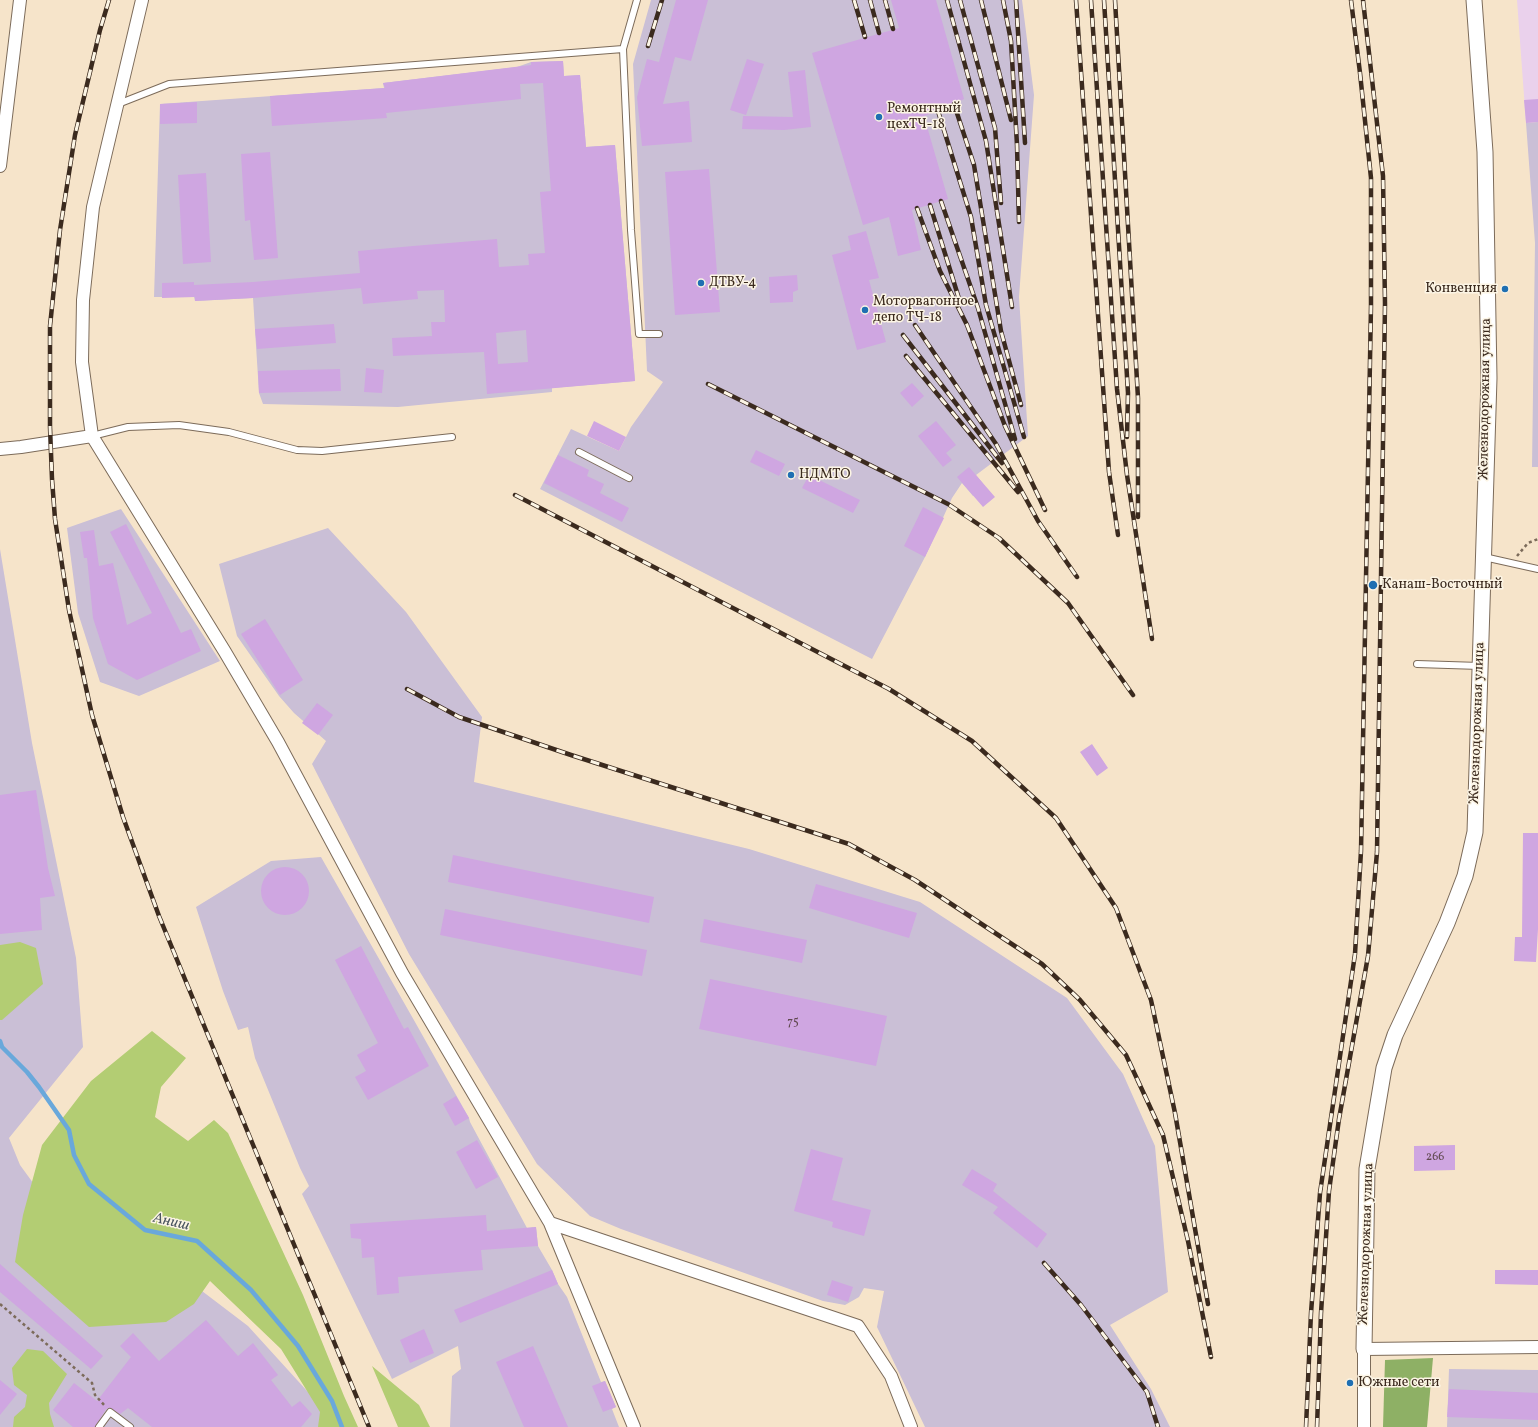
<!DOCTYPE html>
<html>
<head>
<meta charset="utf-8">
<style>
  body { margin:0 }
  canvas { display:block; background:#f6e4ca }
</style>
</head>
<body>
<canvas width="1538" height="1427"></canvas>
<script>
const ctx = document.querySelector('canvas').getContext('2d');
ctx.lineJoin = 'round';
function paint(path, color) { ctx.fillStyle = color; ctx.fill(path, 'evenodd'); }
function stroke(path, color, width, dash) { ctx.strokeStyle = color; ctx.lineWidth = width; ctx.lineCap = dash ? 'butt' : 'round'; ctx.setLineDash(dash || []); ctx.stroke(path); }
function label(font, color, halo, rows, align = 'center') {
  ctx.font = font + ' Vollkorn,serif'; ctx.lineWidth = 3; ctx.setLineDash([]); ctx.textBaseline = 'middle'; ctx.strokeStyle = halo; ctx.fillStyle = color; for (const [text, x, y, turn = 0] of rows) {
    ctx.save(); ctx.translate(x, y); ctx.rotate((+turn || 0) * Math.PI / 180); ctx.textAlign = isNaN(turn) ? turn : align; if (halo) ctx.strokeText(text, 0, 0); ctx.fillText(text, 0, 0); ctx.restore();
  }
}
const built = new Path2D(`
  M1517,0h21v122l-12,1z`);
const industrial = new Path2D(`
  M651,0h371l12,95 -15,202 9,139 -52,39 9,11 -12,10 -11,-13 -10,15 -27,59 -53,102 -332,-170 31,-60 48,22 12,-24 32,-45 -16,-11 -14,-307z
  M563,61l1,15 16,-1 6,72 29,-2 20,236 -83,7v4l-154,15 -135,-3 -4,-11 -6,-95 -58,3 -1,-4h-40l6,-193 224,-16 -1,-5 134,-16 14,-5z
  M1538,122v345h-6l3,-224 -9,-120z
  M121,509l99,152 -81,35 -39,-14 -22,-69 -11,-85z
  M328,528l78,84 76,105 -8,65 275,67 171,53 147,96 56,76 32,72 13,146 -58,33 41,64 19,38h-245l-48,-100 7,-36 -20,-3 -5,9 -14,8 -22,-4 -202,-72 -31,-13 -53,-52 -128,-210 -97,-190 14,-23 -32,-28 -15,-17 -42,-60 -18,-72z
  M0,549l32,194 44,215 7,89 -74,91 11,27 107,147 50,-40 71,54 80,88 -9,13h-319z
  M321,857l94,165 54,96 1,4 57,106 9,-1 2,19 14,24 6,14 9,13 34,85 4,-1 11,26 -4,2 7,18h-169l2,-51 9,-7 -3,-23 -66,33 -90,-185 7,-8 -9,-18 -45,-110 -7,-31 -10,3 -15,-39 -27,-84 75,-46z
  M1449,1369l89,1v57h-91z`);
const green = new Path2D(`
  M20,942l16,6 7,36 -41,36h-2v-75z
  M152,1031l34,27 -25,29 -6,30 33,24 26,-21 14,13 75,162 41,101 14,31h-40l2,-15 -39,-63 -71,-68 -16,23 -28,18 -77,5 -74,-65 8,-47 19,-70 49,-64z
  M27,1349l16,2 24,23 -18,29 1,11 4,13h-41l1,-10 11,-10 2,-12 -13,-10 -2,-17z
  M372,1366l47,39 11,22h-32z`);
const forest = new Path2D(`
  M1433,1358l-6,69h-44l2,-67z`);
const stream = new Path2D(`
  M0,1041l2,6 25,25 12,15 30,43 5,25 15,29 56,46 52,11 54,49 47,56 34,55 10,26`);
const building = new Path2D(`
  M676,0h32l-17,61 -16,-4 -12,47 26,-3 3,41 -50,4 -5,-49 10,-38 12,3z
  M891,0h45l28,99 -26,12 -14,5 24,83 -36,11 9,40 -23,6 -9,-39 -26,8 -51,-172 87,-25z
  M747,59l17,5 -18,51 -16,-5z
  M563,61l1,15 16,-1 6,72 29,-2 20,236 -148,13 -3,-42 -91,4 -1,-18 40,-2 -1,-14h14l-1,-32 -27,1 1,8 -55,5 -2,-16 -108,10 -58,3v-4l-33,1v-15l32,-1v3l59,-3 107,-9 -2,-22 55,-5 84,-7 2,28 30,-2 -1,-11 17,-1 -5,-61 11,-1 -8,-108 -23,1 1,15 -135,14 1,5 -115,8 -2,-30 115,-8 -2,-5 148,-18v-3zM526,330l2,32 -30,2 -2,-31z
  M805,70l6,57 -27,3 -42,-1 1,-13 50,1 -5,-45z
  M1538,99v23l-12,1 -2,-23z
  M197,102v21l-37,1v-20z
  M270,152l8,106 -24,2 -4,-40 -5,1 -4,-67z
  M709,169l11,143 -45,3 -10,-143z
  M206,173l5,89 -28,2 -5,-89z
  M866,231l13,47 -10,2 17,62 -29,8 -25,-95 19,-5 -3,-14z
  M797,275l1,15 -5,2v10l-23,1 -1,-26z
  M334,324l2,19 -79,6 -2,-20z
  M366,368l18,2 -2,23 -18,-1z
  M340,369l1,22 -82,2 -1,-22z
  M912,383l12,13 -12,11 -12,-14z
  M594,421l32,16 -7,14 -32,-15z
  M936,421l20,24 -10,8 6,7 -9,7 -25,-31z
  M756,450l29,14 -6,12 -29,-14z
  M558,455l31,15 -2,6 17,8 -4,9 29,15 -7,14 -78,-39z
  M969,467l26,30 -12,10 -26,-30z
  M809,475l51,25 -7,13 -51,-25z
  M923,507l21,11 -19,39 -21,-11z
  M126,524l55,109 10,-4 10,22 -64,29 -29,-16 -15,-46 -6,-60h-3l-4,-26 14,-2 5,36 14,-3 14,62 25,-12 -42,-81z
  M265,619l38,61 -23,15 -39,-61z
  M317,703l16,12 -15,20 -16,-12z
  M1092,744l16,24 -11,8 -17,-24z
  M36,790l12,78 7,28 -15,2 2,32 -42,4v-139z
  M1523,833h15v96l-2,33 -22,-1 1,-24h7z
  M453,855l201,42 -5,26 -201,-41z
  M261 891a24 24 0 1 1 48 0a24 24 0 1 1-48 0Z
  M816,884l101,29 -8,25 -100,-30z
  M445,909l202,41 -5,26 -202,-41z
  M704,919l103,21 -5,23 -102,-21z
  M361,946l43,83 4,-2 21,39 -61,34 -13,-23 11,-6 -9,-16 21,-12 -43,-83z
  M710,979l177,37 -11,50 -177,-37z
  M456,1096l13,22 -14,8 -12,-22z
  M477,1140l21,37 -22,12 -20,-37z
  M1455,1145v25l-41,1v-25z
  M811,1149l32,9 -11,42 39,10 -7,26 -32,-9 1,-5 -39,-11z
  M972,1169l25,15 -4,7 54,43 -10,14 -44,-35 5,-6 -36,-22z
  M486,1215l1,16 49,-4 2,19 -57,4 2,20 -85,7 1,16 -22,2 -3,-38 -12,1 -1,-19 -10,-1 -1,-14z
  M0,1264l103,92 -12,13 -91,-77z
  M552,1270l6,14 -98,39 -6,-13z
  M1495,1270h43v15l-43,-1z
  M832,1280l21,7 -5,15 -21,-7z
  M206,1320l32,36 15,-13 25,32 -7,5 21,27 8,-6 12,13 -11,13h-149l-24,-19 -8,6 -10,-6 -4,1 -11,18h-22l-20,-17 21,-27 23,18 34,-44 -11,-11 13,-13 26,28z
  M424,1329l10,24 -24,10 -10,-23z
  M533,1346l35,81h-44l-28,-65z
  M0,1380l17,14 -17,21z
  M605,1381l11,26 -13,5 -11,-26z
  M1449,1389l89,4v27l-91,-3z`);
const path = new Path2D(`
  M1517,556l11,-13 10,-4
  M0,1304l92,79 3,12 10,11`);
const service = new Path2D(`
  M637,0l-14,49 8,181 8,104h20
  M118,104l51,-20 454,-35
  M92,436l36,-9 51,-2 50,7 68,18 25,1 130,-14
  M579,452l50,26
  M1484,557l54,12
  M1417,664l63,2
  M99,1427l11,-15 20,15`);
const minor = new Path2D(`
  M142,0l-49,207 -10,93 -1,62 10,74 133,216 53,90 124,231 148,250 84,204
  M0,166l20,-166
  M0,449l21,-2 71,-11
  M550,1223l308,103 33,50 20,51
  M1364,1427v-78l174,-2`);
const tertiary = new Path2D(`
  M1364,1349l3,-180 17,-101 11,-33 52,-112 18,-47 10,-44 14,-454 -4,-226 -11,-152`);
const rail = new Path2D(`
  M109,0l-9,30 -25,105 -15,95 -10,96v101l2,52 3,40 14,91 23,105 31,102 36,99 210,511
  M854,0l11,37
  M870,0l9,33
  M885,0l8,29
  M947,0l39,141 26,166
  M960,0l35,128 6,75
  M981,0l30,120
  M1003,0l8,41 6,104 2,77
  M1016,0l9,143
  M1076,0l33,472 9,63
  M1091,0l26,389 10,86 25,164
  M1104,0l24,393 -1,44
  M1115,0l23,398v119
  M648,46l14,-46
  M954,104l20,61 27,166 20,74
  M938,111l33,106 15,88 38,132
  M941,201l37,107 37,131
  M930,205l30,97
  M917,208l23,63 27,54 38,101 40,84
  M915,325l81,119 42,77 39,56
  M903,335l99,128
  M906,356l112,136
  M708,384l240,120 51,34 69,65 65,92
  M515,495l374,194 83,52 84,77 60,90 35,92 24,113 33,191
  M407,689l52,28 112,38 278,89 66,36 127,84 38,36 46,55 37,80 25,106 23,116
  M1044,1263l37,42 66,87 11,35
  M1306,1427l5,-114 9,-120 35,-239 6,-103 10,-545v-128l-11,-105 -9,-73
  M1317,1427l4,-114 8,-122 10,-72 29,-163 9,-104 8,-548 -2,-128 -20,-176`);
const markers = [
  [879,117,4,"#1f6fb2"],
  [701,283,4,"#1f6fb2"],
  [1505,289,4,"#1f6fb2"],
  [865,310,4,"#1f6fb2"],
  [791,475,4,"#1f6fb2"],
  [1373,585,5,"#1f6fb2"],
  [1350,1383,4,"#1f6fb2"]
];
const numberNames = [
  ["75",793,1023],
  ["266",1435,1158]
];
const poiNames = [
  ["Ремонтный",887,109],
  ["цехТЧ-18",887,125],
  ["ДТВУ-4",709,283],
  ["Конвенция",1497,289,"right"],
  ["Моторвагонное",873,302],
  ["депо ТЧ-18",873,318],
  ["НДМТО",799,475],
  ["Канаш-Восточный",1382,585],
  ["Южные сети",1358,1383]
];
const streetNames = [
  ["Железнодорожная улица",1486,399,-89],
  ["Железнодорожная улица",1478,723,-88],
  ["Железнодорожная улица",1367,1244,-88]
];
const waterNames = [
  ["Аниш",171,1223,13]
];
paint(built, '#ead1ec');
paint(industrial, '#cabfd6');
paint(green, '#b3cd73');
paint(forest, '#8eb065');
stroke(stream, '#69a8db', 4.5);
paint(building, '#cfa6e1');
stroke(service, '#7c6b5a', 8);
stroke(minor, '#7c6b5a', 14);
stroke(tertiary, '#7c6b5a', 17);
stroke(path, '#7c6b5a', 2.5, [3, 3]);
stroke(service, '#fff', 6);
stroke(minor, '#fff', 12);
stroke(tertiary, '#fff', 15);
stroke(rail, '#3b2a1e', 4.5);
stroke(rail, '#fcf5e5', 3, [9]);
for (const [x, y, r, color] of markers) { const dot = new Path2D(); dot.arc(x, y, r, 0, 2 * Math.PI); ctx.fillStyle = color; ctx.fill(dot); stroke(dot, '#fcf5e5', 1.5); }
label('12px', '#60494f', null, numberNames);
label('14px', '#3b2a1e', '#fcf5e5', poiNames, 'left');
label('14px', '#3b2a1e', '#fcf5e5', streetNames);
label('italic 15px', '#4b5660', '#fcf5e5', waterNames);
</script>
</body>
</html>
